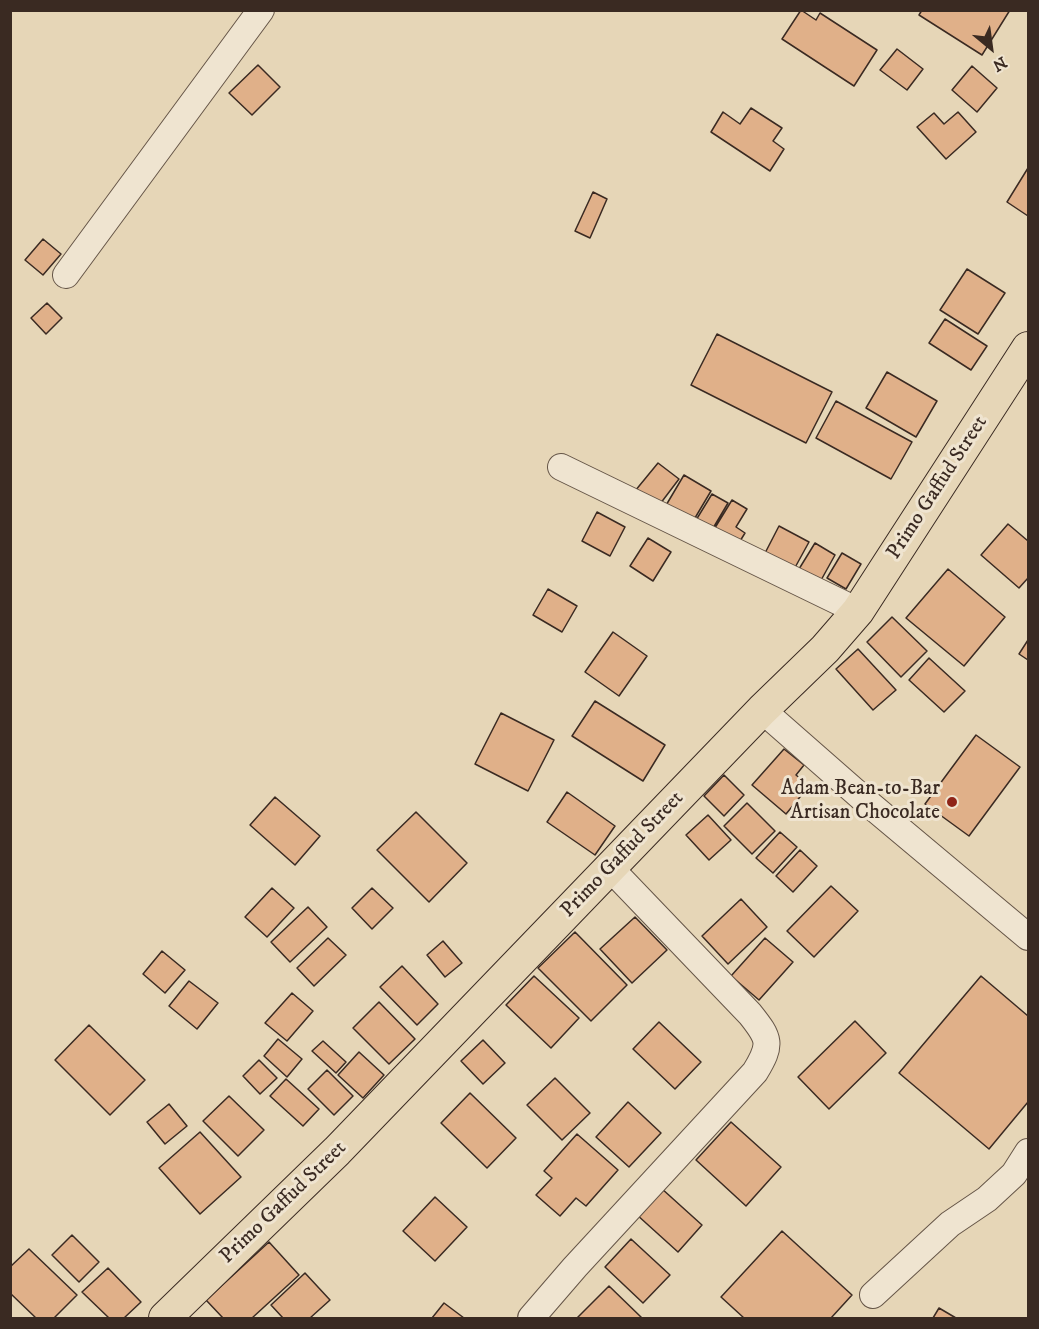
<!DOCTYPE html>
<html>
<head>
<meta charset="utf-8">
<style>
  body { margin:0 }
  #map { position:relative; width:1039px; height:1329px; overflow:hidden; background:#e6d6b7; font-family:"IM FELL DW Pica",serif }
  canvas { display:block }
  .frame { position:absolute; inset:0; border:12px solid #3a2a22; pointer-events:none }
  .north { position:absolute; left:961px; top:18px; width:60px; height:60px; -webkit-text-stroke:4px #efe4d0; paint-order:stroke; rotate:151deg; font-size:16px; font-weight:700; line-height:24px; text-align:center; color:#3a2a22 }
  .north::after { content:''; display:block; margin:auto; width:21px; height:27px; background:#3a2a22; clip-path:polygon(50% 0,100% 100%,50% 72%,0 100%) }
</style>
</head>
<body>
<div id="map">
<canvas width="1039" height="1329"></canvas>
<div class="frame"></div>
<div class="north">N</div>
</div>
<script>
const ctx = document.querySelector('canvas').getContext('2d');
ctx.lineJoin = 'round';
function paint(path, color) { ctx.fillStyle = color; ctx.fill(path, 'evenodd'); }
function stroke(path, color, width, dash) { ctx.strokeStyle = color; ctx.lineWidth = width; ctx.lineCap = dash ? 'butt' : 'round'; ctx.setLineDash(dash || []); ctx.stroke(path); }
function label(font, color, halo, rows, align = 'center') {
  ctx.font = font + ' "IM FELL DW Pica",serif'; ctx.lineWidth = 6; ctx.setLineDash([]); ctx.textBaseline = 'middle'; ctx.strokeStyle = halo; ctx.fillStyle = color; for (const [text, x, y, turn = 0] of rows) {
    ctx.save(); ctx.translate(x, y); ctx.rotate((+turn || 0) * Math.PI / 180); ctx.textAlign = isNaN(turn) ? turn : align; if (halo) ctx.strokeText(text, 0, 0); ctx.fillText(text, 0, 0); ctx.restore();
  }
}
const building = new Path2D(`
  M801,10l15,10 4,-7 57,37 -23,36 -72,-47z
  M922,10h88l-28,45 -63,-40z
  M897,49l26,20 -16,21 -27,-20z
  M258,65l22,22 -28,28 -23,-22z
  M972,66l25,22 -20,24 -25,-22z
  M751,108l31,20 -9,13 11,8 -14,22 -59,-39 12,-20 17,12z
  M958,112l18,20 -30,27 -29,-32 17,-14 10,11z
  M1028,168v48l-21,-14z
  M593,192l14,7 -17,39 -15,-7z
  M43,239l18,15 -18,21 -18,-15z
  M967,269l38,24 -27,41 -38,-24z
  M47,303l15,15 -16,16 -15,-16z
  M945,319l42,27 -16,24 -42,-27z
  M717,334l115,58 -26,51 -115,-58z
  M887,372l50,29 -21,36 -50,-29z
  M836,401l76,41 -21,37 -75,-41z
  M658,463l21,16 -22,29 -22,-17z
  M684,475l27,16 -19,32 -27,-16z
  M712,494l16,9 -19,32 -16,-10z
  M732,500l15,9 -11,18 9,6 -8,13 -24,-15z
  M597,512l28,15 -15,29 -28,-15z
  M1008,524l20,17v37l-9,10 -38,-33z
  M779,526l30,16 -17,31 -29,-16z
  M648,538l23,14 -18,29 -23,-15z
  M815,543l20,12 -15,27 -21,-13z
  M842,553l19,11 -15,25 -19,-11z
  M948,569l57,48 -41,49 -58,-48z
  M548,589l29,17 -15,26 -29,-17z
  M892,617l35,34 -26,26 -34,-35z
  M613,632l34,24 -28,40 -34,-24z
  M1028,640v20l-9,-6z
  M858,649l38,41 -23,20 -37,-41z
  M929,658l36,33 -21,21 -35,-32z
  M595,701l70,44 -22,36 -71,-45z
  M501,713l53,27 -26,51 -53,-27z
  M976,735l44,32 -51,69 -44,-32z
  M784,749l20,16 -8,10 13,11 -23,28 -34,-29z
  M724,775l20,20 -20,21 -20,-20z
  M567,792l48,34 -20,29 -48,-33z
  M275,797l45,39 -25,29 -45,-40z
  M747,803l28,28 -23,23 -28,-28z
  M416,812l51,51 -38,39 -52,-52z
  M708,815l23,25 -22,20 -23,-25z
  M780,832l17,15 -24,26 -17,-15z
  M800,850l17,16 -24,26 -17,-16z
  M831,886l27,25 -44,46 -27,-26z
  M272,888l22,20 -27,29 -22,-20z
  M372,888l21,20 -21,21 -20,-21z
  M741,899l26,28 -39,37 -26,-28z
  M308,907l19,20 -37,35 -19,-20z
  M635,917l32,33 -35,33 -32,-34z
  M575,932l52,53 -36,36 -53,-53z
  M328,938l18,17 -32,31 -17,-18z
  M765,938l28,24 -34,38 -28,-24z
  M443,941l19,22 -17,14 -18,-22z
  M162,951l23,19 -20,23 -22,-19z
  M402,966l36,38 -21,21 -37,-38z
  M534,976l45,42 -28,30 -45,-43z
  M981,976l47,40v86l-39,47 -90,-76z
  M189,981l29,22 -21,26 -28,-23z
  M292,993l21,18 -26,30 -22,-18z
  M379,1002l36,37 -26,25 -36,-36z
  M855,1021l31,32 -57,56 -31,-32z
  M659,1022l42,40 -26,27 -42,-40z
  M89,1025l56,55 -35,35 -55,-55z
  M278,1039l24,20 -15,18 -23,-21z
  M483,1040l22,23 -22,21 -22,-23z
  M323,1041l23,21 -10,11 -24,-22z
  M359,1052l25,23 -21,23 -25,-23z
  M259,1060l18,18 -17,16 -17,-18z
  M327,1070l26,26 -19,19 -26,-26z
  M555,1078l35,35 -28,27 -35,-35z
  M286,1079l33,30 -16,17 -33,-30z
  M470,1093l46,45 -29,30 -46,-45z
  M229,1096l35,34 -26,26 -35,-35z
  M628,1102l33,31 -32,34 -33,-30z
  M169,1104l18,22 -22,18 -18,-22z
  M731,1122l50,45 -35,39 -50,-46z
  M200,1132l41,45 -41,37 -41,-46z
  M577,1134l41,36 -32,36 -10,-8 -16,18 -24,-21 16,-17 -8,-7z
  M661,1188l41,37 -24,27 -42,-38z
  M435,1197l32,30 -32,34 -32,-30z
  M782,1231l70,64 -21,23h-87l-23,-21z
  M72,1235l27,27 -20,20 -27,-27z
  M631,1239l39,36 -27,28 -38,-36z
  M269,1242l30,33 -47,43h-29l-17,-18z
  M29,1249l48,46 -23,23h-18l-26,-25v-26z
  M108,1268l33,34 -17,16h-15l-27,-26z
  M305,1273l25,27 -20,18h-27l-12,-13z
  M609,1286l33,32h-65z
  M444,1303l20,15h-32z
  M939,1308l17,10h-23z`);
const minor = new Path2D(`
  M66,275l195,-265
  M561,467l297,144
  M762,710l106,93 160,134
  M873,1295l77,-71 37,-25 27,-25 14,-22
  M531,1318l44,-51 180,-195c17,-28 15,-33 -5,-58l-139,-145`);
const major = new Path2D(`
  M165,1318l172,-167 425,-441 63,-61 33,-38 170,-263`);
const markers = [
  [952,802,6,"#8f2418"]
];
const streetNames = [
  ["Primo Gaffud Street",938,488,-57],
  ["Primo Gaffud Street",623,855,-46],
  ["Primo Gaffud Street",284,1203,-44]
];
const poiNames = [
  ["Adam Bean-to-Bar",940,790],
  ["Artisan Chocolate",940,814]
];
paint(building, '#e0b089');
stroke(building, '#3a2a22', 1.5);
stroke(minor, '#655547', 28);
stroke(major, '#3a2a22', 34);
stroke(minor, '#efe4d0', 26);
stroke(major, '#e6d6b7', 32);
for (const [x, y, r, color] of markers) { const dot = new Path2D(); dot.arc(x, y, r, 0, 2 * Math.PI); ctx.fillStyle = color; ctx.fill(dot); stroke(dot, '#efe4d0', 2); }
label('21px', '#3a2a22', '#efe4d0', streetNames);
label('21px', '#3a2a22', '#efe4d0', poiNames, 'right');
</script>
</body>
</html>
